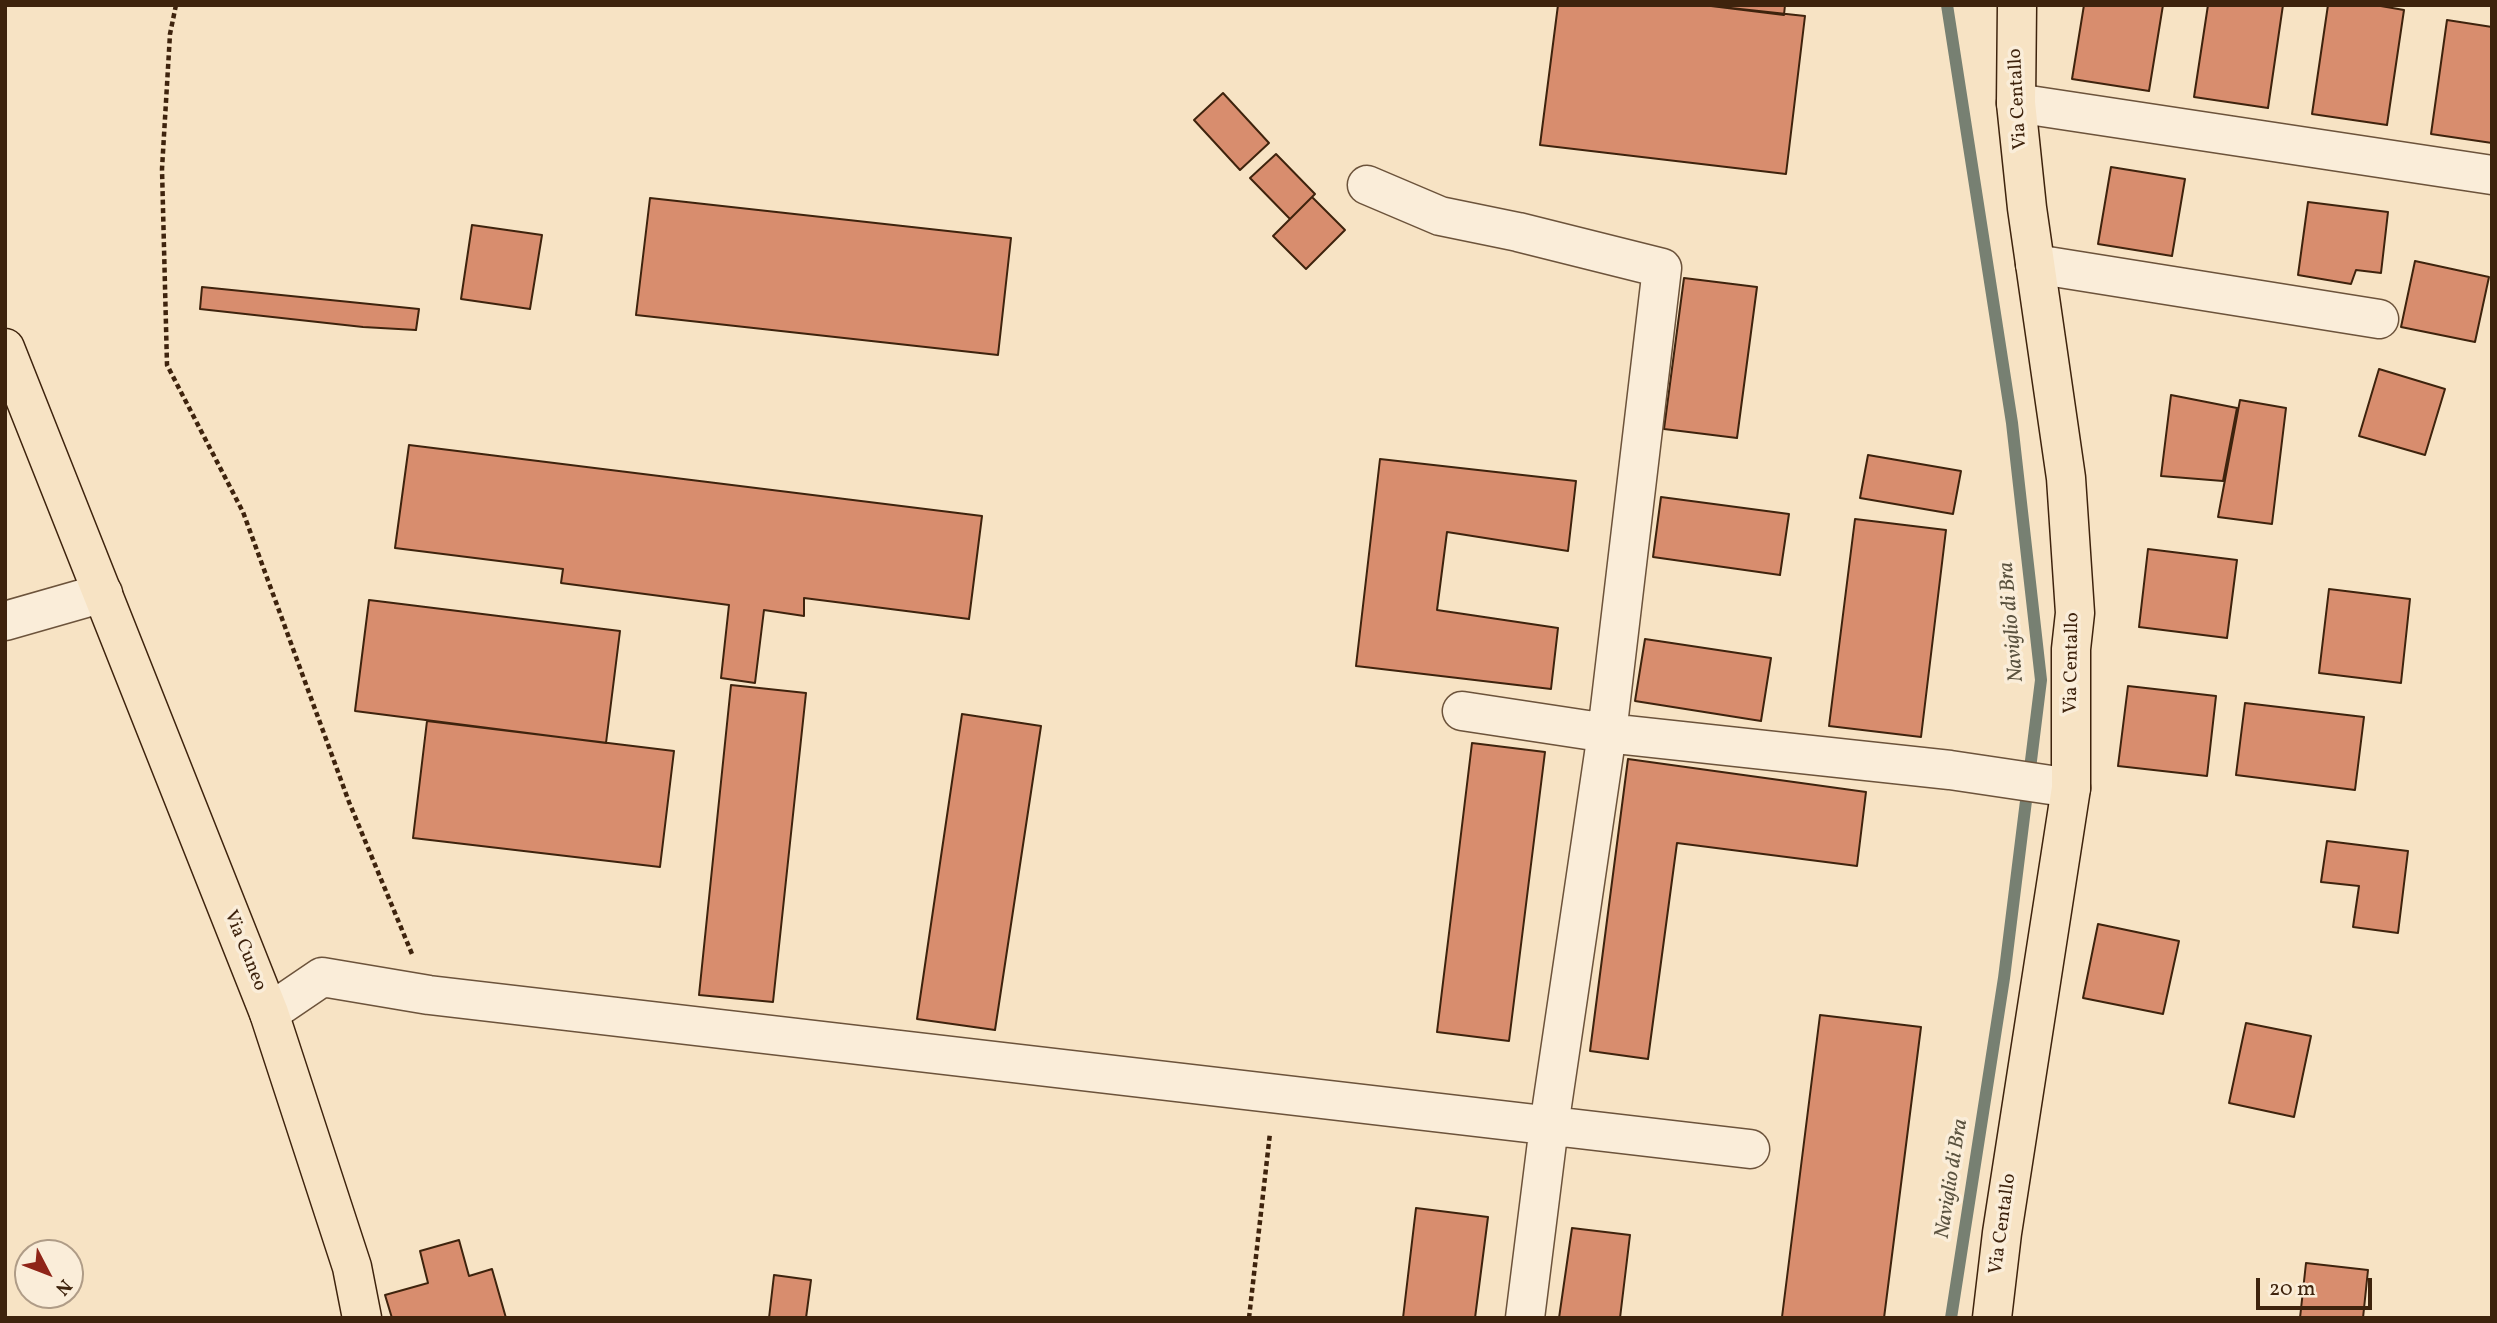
<!DOCTYPE html>
<html>
<head>
<meta charset="utf-8">
<style>
  body { margin:0 }
  #map { position:relative; width:2497px; height:1323px; overflow:hidden; background:#f7e3c4; font-family:Vollkorn,serif }
  canvas { display:block }
  .frame { position:absolute; inset:0; border:7px solid #3e230d; pointer-events:none }
  .north { position:absolute; left:14px; top:1239px; width:70px; height:70px; box-sizing:border-box; background:#faedd9; border:2px solid #af9c87; border-radius:50%; rotate:132deg; font-size:19px; font-weight:700; line-height:28px; text-align:center; color:#3e230d }
  .north::after { content:''; display:block; margin:auto; width:24px; height:32px; background:#8f2418; clip-path:polygon(50% 0,100% 100%,50% 72%,0 100%) }
  .scale { position:absolute; left:2256px; top:1278px; width:116px; height:32px; box-sizing:border-box; border:4px solid #3e230d; border-top:0; padding-left:9px; font-size:21px; line-height:24px; white-space:nowrap; color:#3e230d; -webkit-text-stroke:5px #faedd9; paint-order:stroke }
</style>
</head>
<body>
<div id="map">
<canvas width="2497" height="1323"></canvas>
<div class="frame"></div>
<div class="north">N</div>
<div class="scale">20 m</div>
</div>
<script>
const ctx = document.querySelector('canvas').getContext('2d');
ctx.lineJoin = 'round';
function stroke(path, color, width, dash) { ctx.strokeStyle = color; ctx.lineWidth = width; ctx.lineCap = dash ? 'butt' : 'round'; ctx.setLineDash(dash || []); ctx.stroke(path); }
function paint(path, color) { ctx.fillStyle = color; ctx.fill(path, 'evenodd'); }
function label(font, color, halo, rows, align = 'center') {
  ctx.font = font + ' Vollkorn,serif'; ctx.lineWidth = 7; ctx.setLineDash([]); ctx.textBaseline = 'middle'; ctx.strokeStyle = halo; ctx.fillStyle = color; for (const [text, x, y, turn = 0] of rows) {
    ctx.save(); ctx.translate(x, y); ctx.rotate((+turn || 0) * Math.PI / 180); ctx.textAlign = isNaN(turn) ? turn : align; if (halo) ctx.strokeText(text, 0, 0); ctx.fillText(text, 0, 0); ctx.restore();
  }
}
const stream = new Path2D(`
  M1947,5l65,418 29,257 -37,298 -53,340`);
const building = new Path2D(`
  M1558,5h145l102,11 -19,158 -246,-29z
  M1703,5h82l-1,10z
  M2084,5h79l-14,86 -77,-12z
  M2208,5h75l-15,103 -74,-11z
  M2328,5h47l29,5 -17,115 -75,-11z
  M2447,20l45,7v116l-61,-9z
  M1223,93l46,50 -29,27 -46,-50z
  M1276,154l39,40 -25,25 -40,-41z
  M2111,167l74,12 -13,77 -74,-12z
  M1312,197l33,33 -39,39 -33,-33z
  M650,198l361,40 -13,117 -362,-40z
  M2308,202l80,10 -7,61 -25,-3 -5,14 -53,-9z
  M472,225l70,10 -12,74 -69,-10z
  M2415,261l74,16 -14,65 -74,-15z
  M1684,278l73,9 -20,151 -73,-9z
  M202,287l217,22 -3,21 -53,-3 -163,-18z
  M2379,369l66,20 -20,66 -66,-19z
  M2171,395l66,13 -14,73 -62,-5z
  M2240,400l46,8 -14,116 -54,-7z
  M409,445l573,71 -13,103 -165,-21v18l-40,-6 -9,73 -34,-5 8,-73 -168,-22 2,-14 -168,-21z
  M1868,455l93,16 -8,43 -93,-16z
  M1380,459l196,22 -8,70 -121,-19 -10,78 121,18 -7,61 -195,-23z
  M1661,497l128,17 -9,61 -127,-18z
  M1855,519l91,11 -25,207 -92,-11z
  M2148,549l89,11 -10,78 -88,-11z
  M2329,589l81,10 -9,84 -82,-10z
  M369,600l251,31 -14,112 -251,-32z
  M1645,639l126,19 -10,63 -126,-20z
  M731,685l75,8 -33,309 -74,-7z
  M2128,686l88,10 -9,80 -89,-10z
  M2245,703l119,14 -9,73 -119,-15z
  M962,714l79,12 -46,304 -78,-11z
  M427,721l247,30 -14,116 -247,-29z
  M1472,743l73,9 -36,289 -72,-9z
  M1628,759l238,33 -9,74 -180,-23 -29,216 -58,-8z
  M2327,841l81,10 -10,82 -45,-6 6,-41 -38,-4z
  M2098,924l81,17 -16,73 -80,-16z
  M1820,1015l101,12 -37,291 -102,-1z
  M2246,1023l65,13 -17,81 -65,-14z
  M1416,1208l72,9 -13,101h-72z
  M1572,1228l58,7 -10,83h-61z
  M459,1240l10,36 23,-7 14,49h-114l-7,-23 43,-12 -8,-32z
  M2306,1263l62,7 -5,48h-63z
  M774,1275l37,5 -5,38h-37z`);
const path = new Path2D(`
  M176,5l-6,29 -8,135 5,196 76,147 106,290 63,152
  M1249,1318l21,-185`);
const minor = new Path2D(`
  M2016,103l476,72
  M1367,185l73,31 78,16 144,36 -55,465 -58,393 -24,192
  M2035,264l344,55
  M5,621l98,-28
  M1462,711l145,22 343,37 121,18
  M269,1013l53,-36 107,18 1321,154`);
const major = new Path2D(`
  M5,348l264,665 83,254 10,51
  M1992,1318l10,-85 69,-445v-139l4,-36 -9,-135 -39,-270 -11,-105 1,-98`);
const streetNames = [
  ["Via Centallo",2019,99,-93],
  ["Via Centallo",2073,663,-89],
  ["Via Cuneo",244,951,68],
  ["Via Centallo",2004,1224,-82]
];
const waterNames = [
  ["Naviglio di Bra",2013,622,-95],
  ["Naviglio di Bra",1953,1179,-81]
];
stroke(stream, '#778072', 12);
paint(building, '#d88d6e');
stroke(building, '#3e230d', 2);
stroke(minor, '#6c533b', 41);
stroke(major, '#3e230d', 41);
stroke(path, '#3e230d', 4.5, [5, 3.5]);
stroke(minor, '#faedd9', 38);
stroke(major, '#f7e3c4', 38);
label('19px', '#3e230d', '#faedd9', streetNames);
label('italic 21px', '#5a523f', '#faedd9', waterNames);
</script>
</body>
</html>
